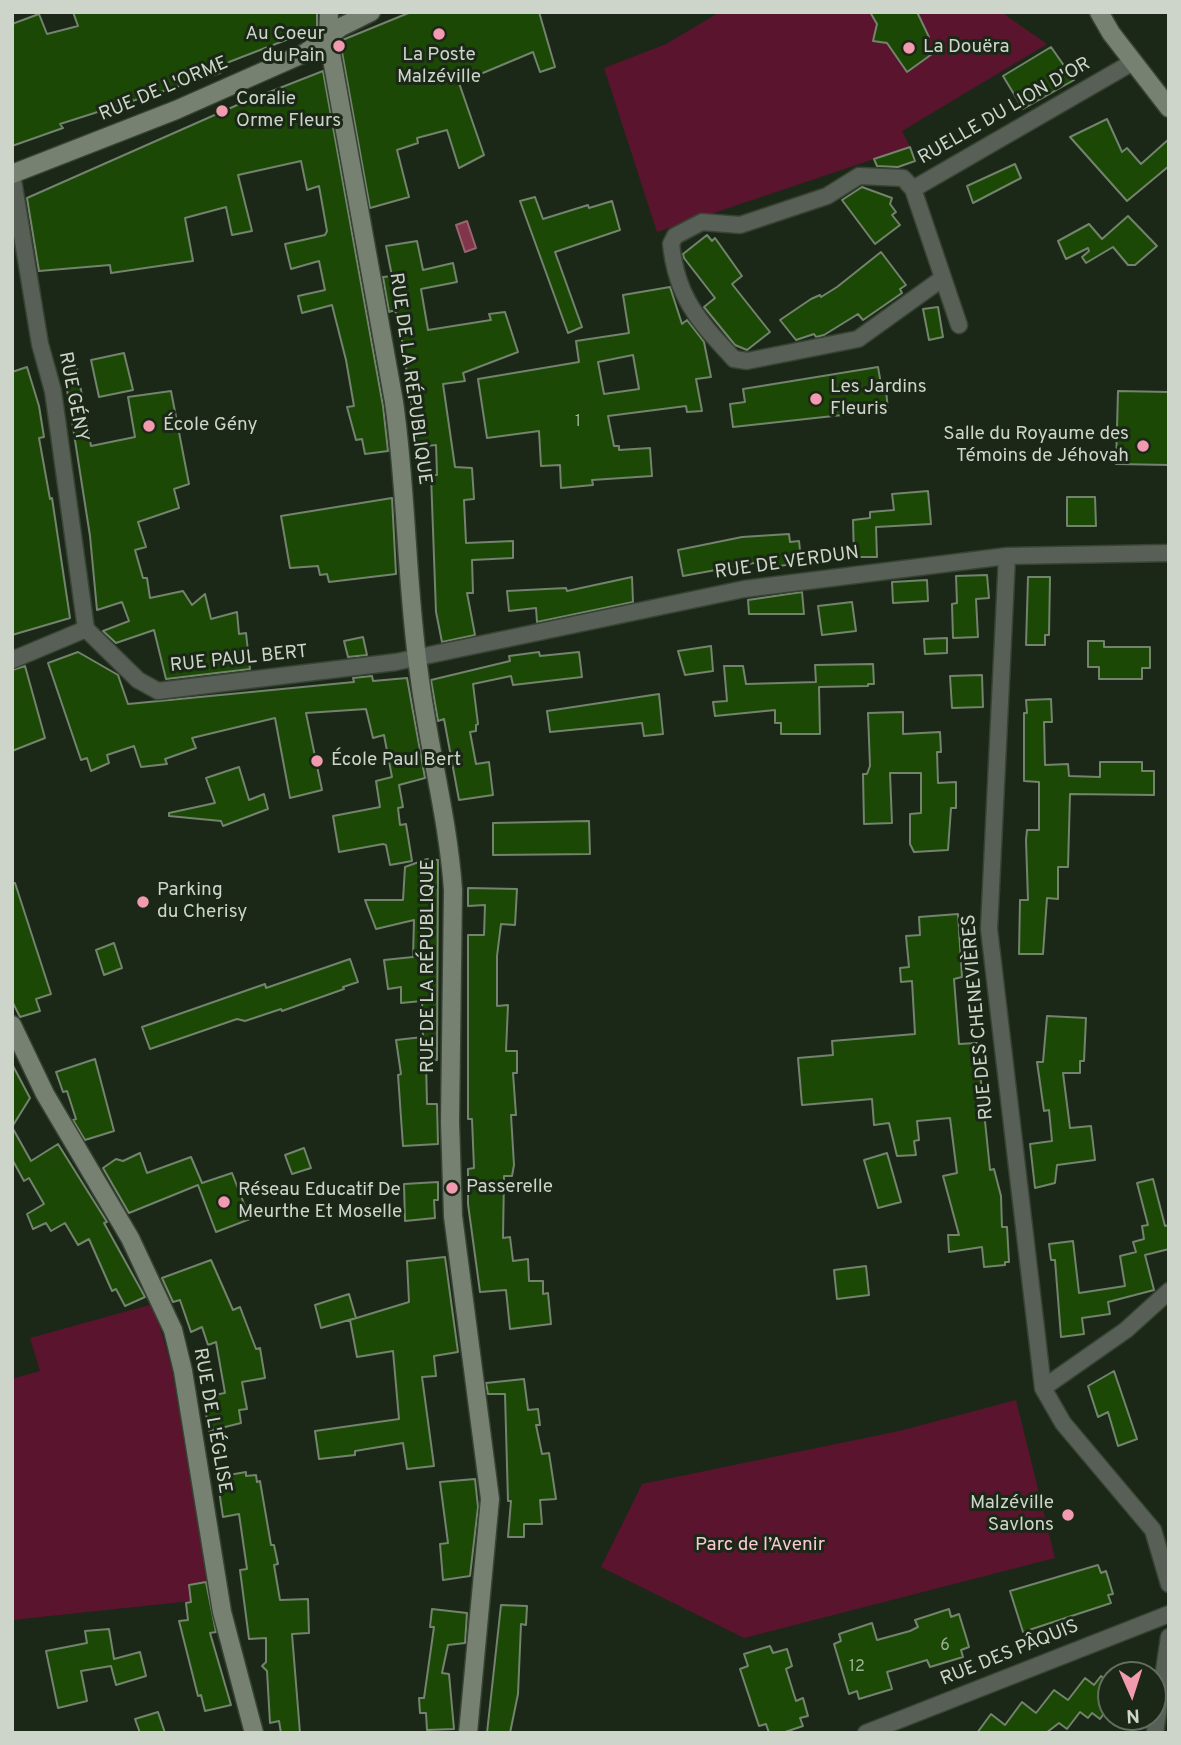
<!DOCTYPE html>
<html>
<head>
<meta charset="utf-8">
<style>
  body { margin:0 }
  #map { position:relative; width:1181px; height:1745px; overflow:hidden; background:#1b2817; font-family:Overpass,sans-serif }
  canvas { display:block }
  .frame { position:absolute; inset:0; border:14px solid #cdd5ca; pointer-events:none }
  .north { position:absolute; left:1097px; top:1661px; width:70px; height:70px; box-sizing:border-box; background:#1b2817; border:2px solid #626d5f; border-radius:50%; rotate:177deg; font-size:19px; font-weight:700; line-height:28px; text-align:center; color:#cdd5ca }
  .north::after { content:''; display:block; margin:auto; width:24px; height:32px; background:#f29aaf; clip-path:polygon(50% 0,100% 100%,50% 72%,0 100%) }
</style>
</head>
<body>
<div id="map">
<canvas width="1181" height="1745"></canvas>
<div class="frame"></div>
<div class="north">N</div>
</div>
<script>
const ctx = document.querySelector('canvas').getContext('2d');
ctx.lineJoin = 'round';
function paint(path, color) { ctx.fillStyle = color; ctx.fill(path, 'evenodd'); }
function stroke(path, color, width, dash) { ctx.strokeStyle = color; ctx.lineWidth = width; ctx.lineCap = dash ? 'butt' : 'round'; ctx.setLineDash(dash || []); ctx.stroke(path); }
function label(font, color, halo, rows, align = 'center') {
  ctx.font = font + ' Overpass,sans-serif'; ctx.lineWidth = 6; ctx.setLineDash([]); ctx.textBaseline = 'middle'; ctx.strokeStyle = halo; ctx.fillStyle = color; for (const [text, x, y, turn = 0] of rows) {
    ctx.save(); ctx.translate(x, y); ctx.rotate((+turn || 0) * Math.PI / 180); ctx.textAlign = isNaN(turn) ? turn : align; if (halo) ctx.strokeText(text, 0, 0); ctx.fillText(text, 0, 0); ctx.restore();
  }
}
const green = new Path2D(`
  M720,12h281l46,32 -145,87 8,16 -253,85 -53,-164 62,-24z
  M153,1304l19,65 38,230 -198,21v-241l28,-8 -10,-33z
  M1016,1400l39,158 -311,80 -143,-71 41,-83 257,-53z`);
const water = new Path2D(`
  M467,221l9,27 -11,4 -9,-27z`);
const building = new Path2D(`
  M73,12h244v16l-88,34 -9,11 -160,51 3,4 -51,18v-122l27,-10 8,20 31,-8z
  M411,12h128l16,55 -15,5 -7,-20 -74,31 25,72 -25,13 -12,-38 -30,8 1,5 -21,7 12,47 -39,11 -30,-167z
  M870,12h47l12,25 -5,3 8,14 -25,18 -20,-29 -14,-2 4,-17z
  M1051,47l23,33 -51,29 -20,-33z
  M323,71l60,335 5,45 -23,3 -3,-15 -6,1 -9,-33 7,-1 -8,-46 -14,-55 -30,8 -4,-17 27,-6 -6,-29 -28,8 -6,-25 40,-9 2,-4 -8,-45 -12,4 -6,-29 -63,14 14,56 -20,4 -6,-28 -41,11 8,43 -82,12 -1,-8 -71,6 -12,-73 217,-96z
  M1107,119l15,33 5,-4 14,16 28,-25v27l-42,35 -57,-64z
  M910,147l5,14 -17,6 -21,-1 -3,-7z
  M1015,164l6,14 -48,25 -6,-17z
  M862,187l30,11 -2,6 6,8 -4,3 8,10 -25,19 -33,-44z
  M535,197l8,22 45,-14 1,3 23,-7 8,29 -65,22 27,75 -14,6 -48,-132z
  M1128,216l29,30 -22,19h-7l-15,-18 -27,16 -4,-6 7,-6 -1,-3 -22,11 -8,-18 31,-17 13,15z
  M707,235l5,6 3,-3 27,38 -10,8 38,48 -23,18 -12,-5 -31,-38 11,-9 -31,-40 -1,-4z
  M417,241l6,29 30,-7 4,19 -36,7 7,41 63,-10 -2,-6 16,-2 13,40 -55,21 2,8 -22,3 12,83 17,1 2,31 -10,1 2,43 47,-2v17l-41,2 1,33h-6l8,42 -33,7 -6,-30 -5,-137h6l-1,-30 -18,2 -18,-120 -5,-17 -6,2 -6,-35 9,-1 -6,-30z
  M881,252l25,33 -6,4 2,4 -39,27 -5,-6 -34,21 -8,2 -2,-3 -18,6 -16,-20 31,-21 9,-4 1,2 16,-10z
  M670,287l12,37 5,-4 17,22 7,35 -15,2 6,32 -15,1 -1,-6 -78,10 6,30h5v4l31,-2 2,28 -60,4 1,5 -32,3 -1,-23 -19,1 -2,-35 -52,7 -9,-59 101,-17 -3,-21 53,-8 -6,-38zM633,355l6,34 -35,5 -6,-32z
  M938,307l5,30 -14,3 -6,-31z
  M124,353l9,37 -34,7 -8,-37z
  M27,367l12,39 5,31 -5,1 11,61 2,-1 18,120 -58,17v-263z
  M878,367l4,23h4l2,20 -155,17 -3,-23 15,-2 -2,-13z
  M77,368l14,78 44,-9 -7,-40 43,-6 18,93 -15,5 5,19 -41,14 8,25 -11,3 8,28h4l3,20 33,-7 9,14 13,-11 6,25 26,-7 2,22 7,-1 4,36 -84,10 -12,-49 -38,13 -13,-12 26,-10 -7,-19 -25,8 -7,-74 -26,-166z
  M1118,391l51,1v73l-53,-1z
  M928,491l3,33 -55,3 1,30h-23l-1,-37 17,-2v-6l24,-2 -2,-16z
  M1067,497h28l1,29h-29z
  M392,498l4,76 -67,8 -2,-8 -7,1 -2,-9 -28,2 -9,-52z
  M789,534l1,8 9,-1 2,18 -8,2v3l-21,3 -1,-5 -6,-1 -82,15 -5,-26 64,-13z
  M987,575l2,23 -13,1 2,38 -25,1 -1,-34 5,-1 -1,-27z
  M632,577l1,25 -96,20 -1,-14 -27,3 -2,-20 59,-3 1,3z
  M1028,577h22l-1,58h-4v10h-19z
  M927,580l1,21 -35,2 -1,-21z
  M802,592l2,22h-55l-1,-14z
  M852,602l4,29 -34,4 -4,-29z
  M363,637l4,18 -19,2 -4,-16z
  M947,638v15l-22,1 -1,-15z
  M1088,641h16v6h46v21h-8v11h-43v-12h-11z
  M711,646l2,25 -28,4 -7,-24z
  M78,652l40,23 10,29 226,-22 -1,-4 19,-2 1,5 34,-3 18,100 -26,7 4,22 -5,1 2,17 6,-1 6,37 -22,4 -4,-20 -3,-1 -44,8 -6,-36 47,-9 -4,-26 16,-4 -8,-42 -11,3 -7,-29 -60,4 16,77 -32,8 -15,-80 -83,20 4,10 -31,11 2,5 -26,3 -7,-21 -27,9 2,8 -18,8 -4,-13 -6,2 -33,-97z
  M539,652l1,4 39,-4 3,25 -69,8 -2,-9 -38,8 5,40 -2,1v6l-6,1 6,32 13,-2 4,33 -34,5 -15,-81 -6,2 -7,-41 79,-19 -1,-5z
  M873,664l1,20h-6v2l-49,1 1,47h-39v-11h-6v-13l-60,6 -2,-14 14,-1 -3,-35h19l3,18 70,-2 -1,-17z
  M25,666l20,72 -33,13v-81z
  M982,675l1,32 -31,1 -2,-32z
  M659,694l4,40 -19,2 -2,-13 -92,9 -3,-21z
  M1051,699l1,23h-8l1,43 23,-1 1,12 31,1v-15h42v9h12v24l-84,-1 -2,73h-10v32l-11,-1 -4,56h-24l1,-54h8l-2,-60 1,-10h12v-48l-15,-1v-68h3l-1,-13z
  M903,712v22l37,-2 1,20h-4l1,31 18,-1v26h-5l-3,42 -34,2 -4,-8v-30l11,-1v-40h-31l2,50 -28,1 -1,-50h4l3,-8 -2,-53z
  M239,767l10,33 15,-6 4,15 -45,17 -2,-5 -52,-5v-3l46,-10 -9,-25z
  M589,821l1,33 -97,1v-32z
  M427,859l11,1 -1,200 -11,1 1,43h10l1,40 -35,2 -5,-71 3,-1 -5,-34 27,-3 -1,-36 -21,2v-16l-13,2 -4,-29 29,-3 1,-37 -38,9 -11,-29h38l2,-33z
  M15,883l36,111 -15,5 4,12 -20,6 -8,-16v-117z
  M468,888l49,1 -2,36 -14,-1 -4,32v50l11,-1 -2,46h11v22h-4l3,42h-5l3,50 -2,11h-8l-1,62 7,-1 3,24 15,-2 1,22h14v13l5,-1 3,31 -41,5 -4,-39 -26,2 -12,-88v-35l6,-1 -2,-49h-4v-184h16l1,-30 -17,1z
  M958,914l4,63 -8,2 5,65 18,-1 13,127 4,-1 7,27 1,31h5l2,35h-4v3l-21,2 -2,-20 -33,5 -1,-17h11l-16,-59 14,-3 -7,-55 -33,3 2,19 -5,1 2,14 -19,1 -8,-33 -15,2 -2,-26 -70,6 -4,-47 35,-3 -1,-14 83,-7 -3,-53 -11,1 -1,-14 9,-1 -3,-31 14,-1 -1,-18z
  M114,943l8,25 -18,7 -8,-25z
  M350,959l8,23 -15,5 1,2 -62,22 -1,-2 -36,12 -8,-2 -87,30 -8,-22 123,-43 1,4z
  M1047,1016l39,2 -2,43h-4v12h-17l7,55 21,-2 4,34 -38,5 -2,18 -20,5 -5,-44 22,-3 -3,-31 -5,1 -7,-49h6z
  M95,1059l19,72 -29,9 -12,-20 3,-1 -9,-28 -4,1 -7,-20z
  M12,1064l18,34 -18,29 19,34 27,-17 49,78 -3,1 41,74 -20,9 -9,-17 -4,2 -23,-52 -11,6 -13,-22 -14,8 -5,-8 -13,6 -6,-15 17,-10 -15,-26 -5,3 -12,-22z
  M304,1148l7,20 -19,6 -7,-19z
  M140,1153l7,20 44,-16 11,26 30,-10 18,46 -34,13 -18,-47 -69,28 -26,-45 13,-9 7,2z
  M887,1153l14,49 -23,6 -14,-48z
  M1153,1179l12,47 4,-1v24l-24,6 9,35 -46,12 2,12 -28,4 2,16 -23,3 -6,-77h-4l-2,-16 24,-3 6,52 46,-7 -5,-30 16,-4 -3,-10 11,-3 -2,-13 6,-1 -11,-42z
  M438,1182v18h-4l1,18 -30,3 -1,-37z
  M445,1257l13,95 -24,4 2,20 -14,1 12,89 -27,3 -4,-26 -48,8v4l-36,4 -4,-28 84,-12 -6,-68 -36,6 -7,-37 59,-18 -2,-41z
  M211,1260l22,50 7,-3 16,42 4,-1 5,30 -23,4 5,27 -8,1 2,13 -32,8 -6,-34 22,-4 -9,-51 -8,3 -6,-18 -11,5 -11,-32 -7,2 -11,-24z
  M866,1266l3,29 -32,4 -3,-29z
  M349,1294l7,24 -35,10 -6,-23z
  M1114,1371l23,68 -19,7 -10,-34 -10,5 -10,-31z
  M524,1379l4,31 10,-1 2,16h-4l6,29 7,-1 7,46 -16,1 2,24h-18v13h-16l3,-36h-3l-3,-107h-17l-2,-11z
  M246,1472v4l10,-1 1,7 3,-1 11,64h3l4,19 -4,1 6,35 28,-1 1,34 -17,1 8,99h-19l-2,-12 -9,2 -3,-52 -5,-5 4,-4v-24l-17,1 -9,-69 7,-1 -8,-55 -16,3 -6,-40z
  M475,1479l3,28 -8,69 -27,4 -3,-36 8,-1 -8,-61z
  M1098,1565l3,8 5,-2 7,23 -5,1 3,8 -88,29 -13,-41z
  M206,1582l10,50 -6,1 21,72 -26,6 -4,-16 -3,1 -19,-75 9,-1 -2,-17 5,-1 -2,-17z
  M501,1605l26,1 -1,19 -5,-1 -3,70 -8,39h-23z
  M432,1609l35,4 -2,30 -17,2 -6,28 7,1 5,55 -27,1 -1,-17h-6l-1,-15h5l10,-71h-4z
  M949,1609l2,8 8,-3 8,26 2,7 -8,3 2,7 -33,10 -3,-7 -33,10 -7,2 5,17 -33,10 -2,-8 -8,3 -15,-50 7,-3 -2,-7 33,-11 5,17 33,-9 8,-4 -3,-7z
  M109,1629l5,30 26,-7 6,24 -30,9 -5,-19 -30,5 6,30 -29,7 -12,-57 41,-8 -2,-12z
  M770,1646l3,7 14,-4 5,17 -6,3 10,32 7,-3 5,18 -8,2 3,8 -21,7h-13l-3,-9 -7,2 -19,-57 8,-3 -4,-12z
  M1101,1676l10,8v20l-11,15 -8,-6 -4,5 -8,-6 -13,17 -8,-6 -13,10h-69l14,-19 14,11 17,-23 14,11 18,-23 14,10 17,-22 9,7z
  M158,1712l7,21h-25l-5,-14z`);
const minor = new Path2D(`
  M12,174l28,170 13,47 33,238
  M913,189l-10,-11 -44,-2 -32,20 -87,29 -38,-3 -27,14 -4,8c6,55 28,77 63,115l13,2 111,-22 85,-61
  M959,325l-46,-136 220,-127
  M1007,556l-18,373 54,459 20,35 90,107 16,54
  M86,629l52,51 20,11 238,-29 348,-73 263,-33 162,-3
  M12,660l74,-31
  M1043,1388l83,-58 43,-39
  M866,1733l303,-119
  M1155,1733l14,-96`);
const secondary = new Path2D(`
  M329,12l-1,25 66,365c13,90 12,181 25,271 9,73 29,144 34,217l-3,232 3,94 37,283 -22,234
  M1099,12l12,21 58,75
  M12,174l164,-64 129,-57 36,-26 30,-15
  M12,1025l33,69 85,144 43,92 10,41 39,241 32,121`);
const markers = [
  [439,34,7,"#f29aaf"],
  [339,46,7,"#f29aaf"],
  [909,48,7,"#f29aaf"],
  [222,111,7,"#f29aaf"],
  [816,399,7,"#f29aaf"],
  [149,426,7,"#f29aaf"],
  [1143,446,7,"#f29aaf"],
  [317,761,7,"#f29aaf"],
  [143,902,7,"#f29aaf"],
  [452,1188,7,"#f29aaf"],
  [224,1202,7,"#f29aaf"],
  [1068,1515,7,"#f29aaf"]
];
const numberNames = [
  ["1",578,423],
  ["6",945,1647],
  ["12",857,1668]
];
const poiNames = [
  ["Au Coeur",325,35,"right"],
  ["du Pain",325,57,"right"],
  ["La Douëra",923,48],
  ["La Poste",439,56,"center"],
  ["Malzéville",439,78,"center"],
  ["Coralie",236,100],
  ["Orme Fleurs",236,122],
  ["Les Jardins",830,388],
  ["Fleuris",830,410],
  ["École Gény",163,426],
  ["Salle du Royaume des",1129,435,"right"],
  ["Témoins de Jéhovah",1129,457,"right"],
  ["École Paul Bert",331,761],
  ["Parking",157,891],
  ["du Cherisy",157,913],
  ["Passerelle",466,1188],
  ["Réseau Educatif De",238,1191],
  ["Meurthe Et Moselle",238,1213],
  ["Malzéville",1054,1504,"right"],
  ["Savlons",1054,1526,"right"]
];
const streetNames = [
  ["RUE DE L'ORME",164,90,-23],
  ["RUELLE DU LION D'OR",1005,112,-30],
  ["RUE DE LA RÉPUBLIQUE",409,379,82],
  ["RUE GÉNY",72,397,79],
  ["RUE DE VERDUN",787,564,-8],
  ["RUE PAUL BERT",239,660,-6],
  ["RUE DE LA RÉPUBLIQUE",429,966,-90],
  ["RUE DES CHENEVIÈRES",979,1017,-95],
  ["RUE DE L'ÉGLISE",211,1421,80],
  ["RUE DES PÂQUIS",1010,1654,-22]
];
const parkNames = [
  ["Parc de l’Avenir",760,1546]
];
paint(green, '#5b142d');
paint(water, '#80354b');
stroke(water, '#976571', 2);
paint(building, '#1b4905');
stroke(building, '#73836e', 2);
stroke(minor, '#374434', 19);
stroke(secondary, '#374434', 21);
stroke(minor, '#585f56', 16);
stroke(secondary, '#768172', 18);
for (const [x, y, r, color] of markers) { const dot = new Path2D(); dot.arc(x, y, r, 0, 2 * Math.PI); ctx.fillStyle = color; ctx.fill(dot); stroke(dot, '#1b2817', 2.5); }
label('16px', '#a0b299', null, numberNames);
label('19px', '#cdd5ca', '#1b2817', poiNames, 'left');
label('19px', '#cdd5ca', '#1b2817', streetNames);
label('19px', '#f9cad4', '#1b2817', parkNames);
</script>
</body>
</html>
